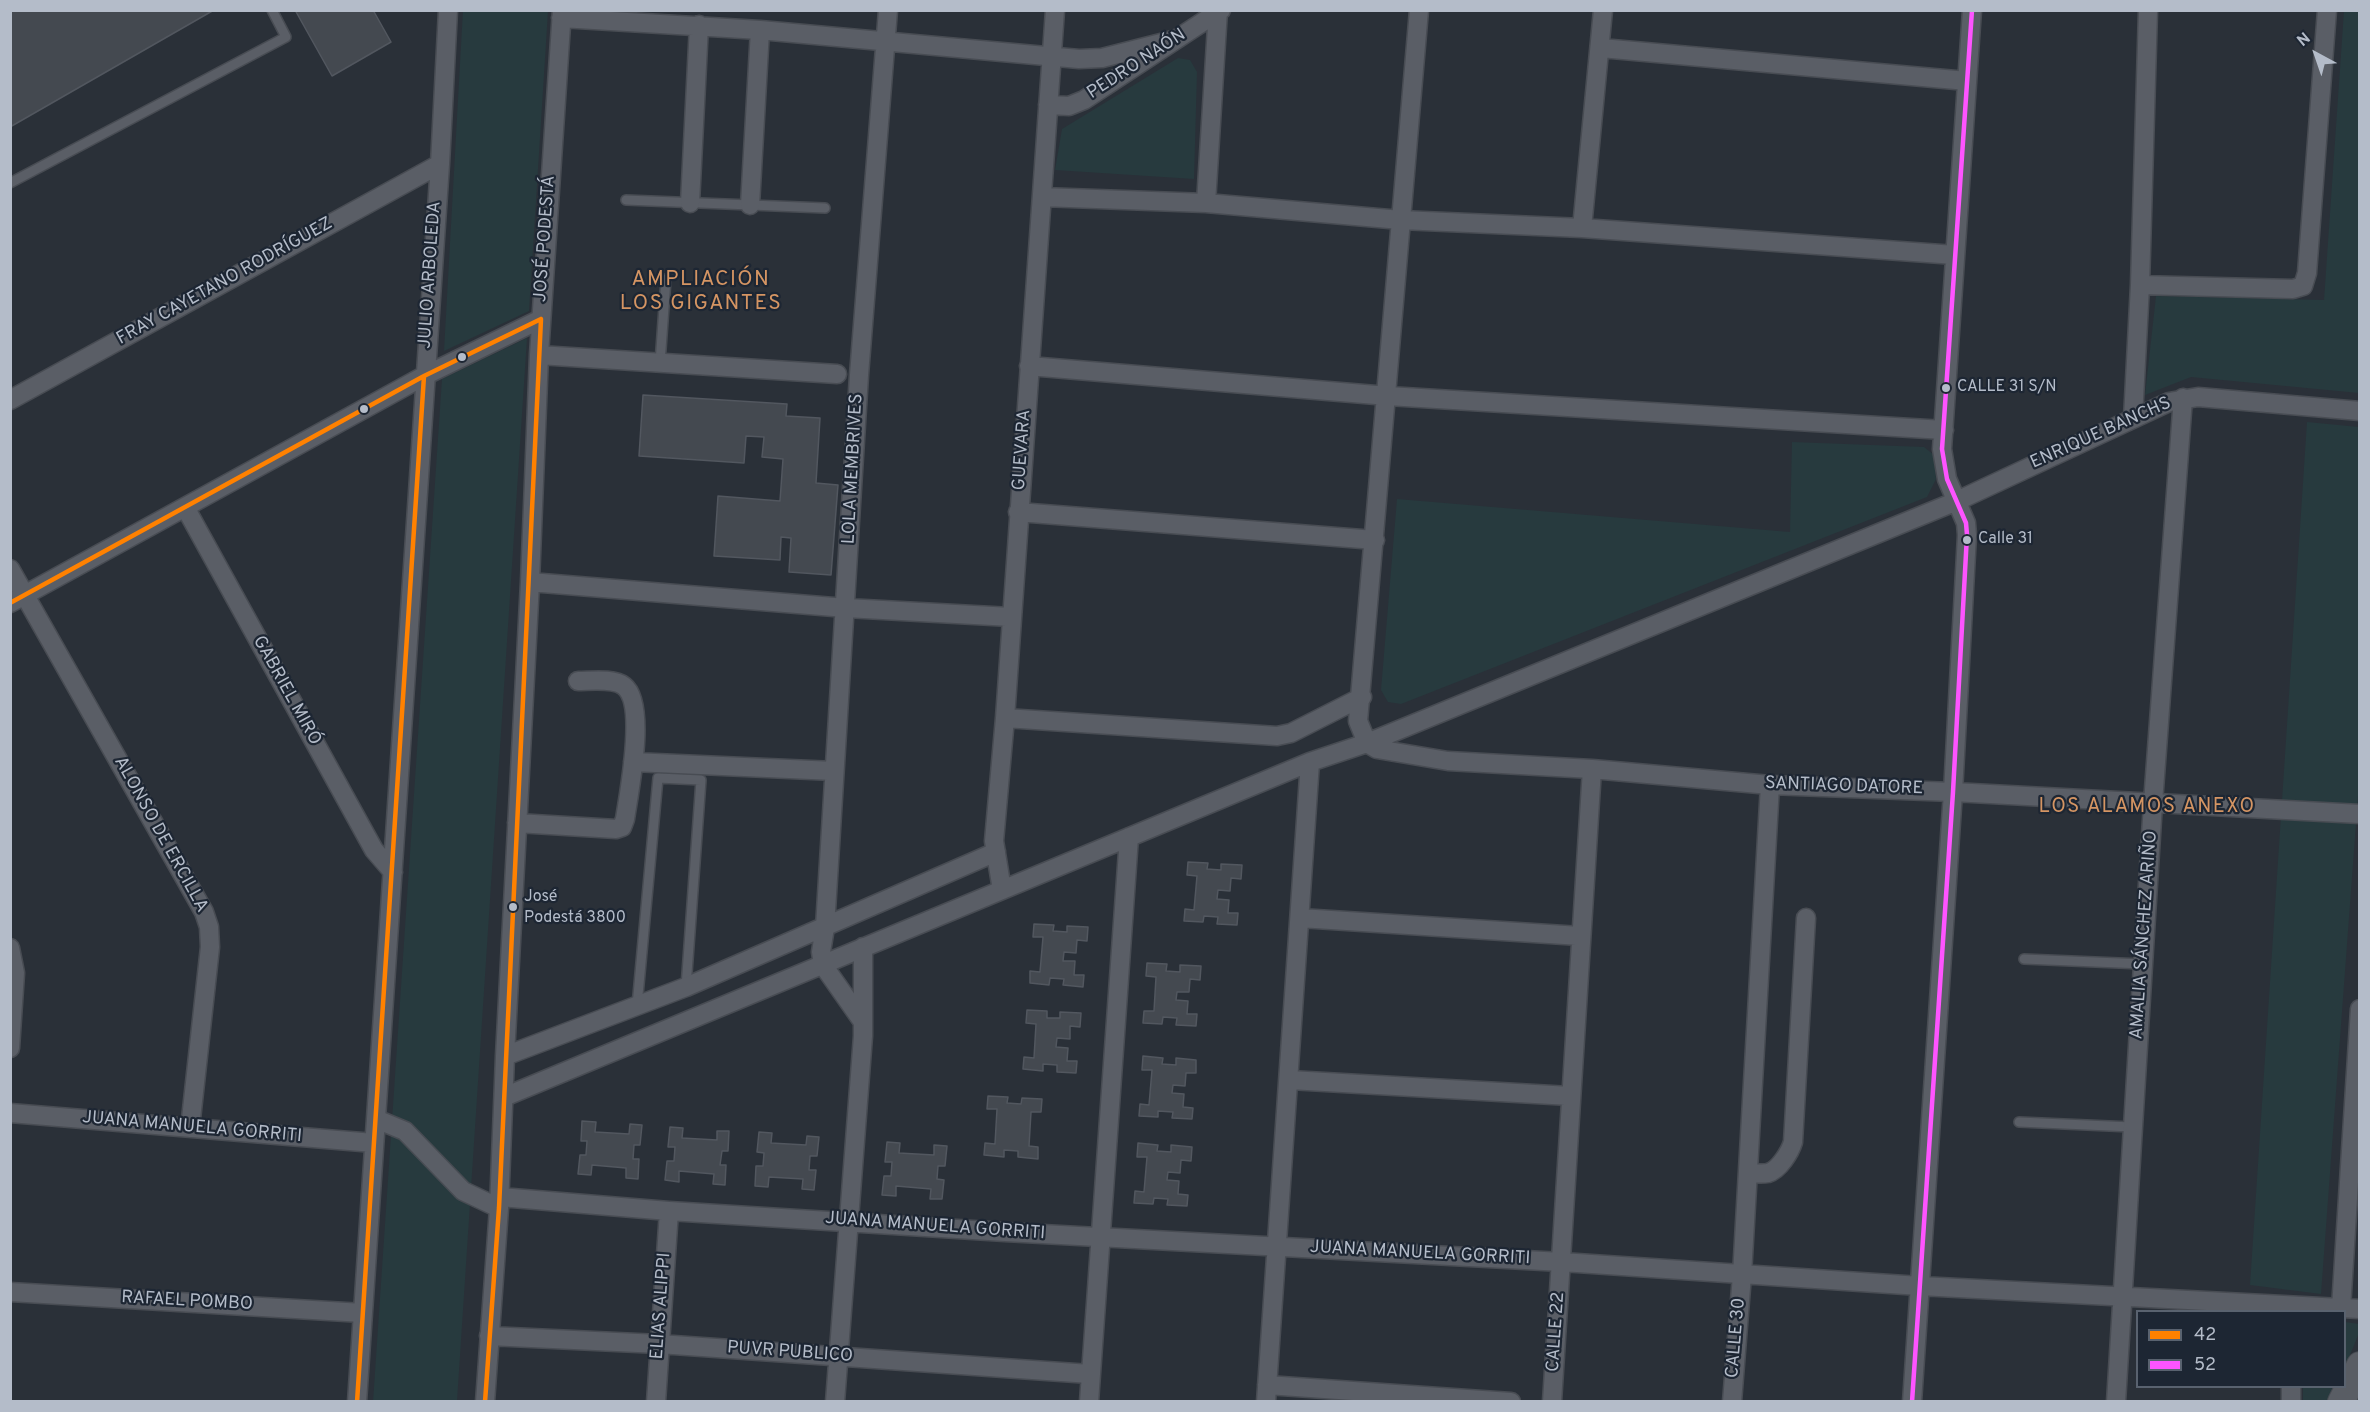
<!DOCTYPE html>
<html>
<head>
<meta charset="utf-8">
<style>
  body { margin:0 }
  #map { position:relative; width:2370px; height:1412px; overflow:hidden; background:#2a3038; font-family:Overpass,sans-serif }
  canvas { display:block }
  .frame { position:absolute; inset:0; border:12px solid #b4bcc9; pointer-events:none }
  .legend { position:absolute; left:2136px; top:1310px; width:210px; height:78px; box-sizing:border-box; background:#1d2633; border:2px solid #59626f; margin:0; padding:8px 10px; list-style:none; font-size:18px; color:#b4bcc9 }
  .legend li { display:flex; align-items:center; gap:12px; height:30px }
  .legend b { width:30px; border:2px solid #59626f }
  .north { position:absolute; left:2286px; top:24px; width:60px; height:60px; -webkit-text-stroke:4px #1d2633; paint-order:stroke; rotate:320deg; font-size:16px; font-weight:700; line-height:24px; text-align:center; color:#b4bcc9 }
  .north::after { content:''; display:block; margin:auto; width:21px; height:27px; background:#b4bcc9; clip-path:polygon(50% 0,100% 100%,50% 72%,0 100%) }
</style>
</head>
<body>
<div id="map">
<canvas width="2370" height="1412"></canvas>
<div class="frame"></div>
<ul class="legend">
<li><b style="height:8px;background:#ff8100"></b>42</li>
<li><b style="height:8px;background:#fe54ff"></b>52</li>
</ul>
<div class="north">N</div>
</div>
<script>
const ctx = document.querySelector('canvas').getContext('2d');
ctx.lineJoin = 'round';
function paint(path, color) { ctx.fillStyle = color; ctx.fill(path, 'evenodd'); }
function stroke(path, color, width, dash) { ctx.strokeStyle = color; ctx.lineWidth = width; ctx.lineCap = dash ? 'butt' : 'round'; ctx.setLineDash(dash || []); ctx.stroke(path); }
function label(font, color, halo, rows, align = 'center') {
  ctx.font = font + ' Overpass,sans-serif'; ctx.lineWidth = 4.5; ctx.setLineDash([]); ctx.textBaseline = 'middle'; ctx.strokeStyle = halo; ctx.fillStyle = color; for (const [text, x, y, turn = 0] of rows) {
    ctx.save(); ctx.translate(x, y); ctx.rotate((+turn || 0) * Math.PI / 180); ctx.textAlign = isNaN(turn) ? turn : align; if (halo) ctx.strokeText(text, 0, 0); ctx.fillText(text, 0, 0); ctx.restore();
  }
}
const green = new Path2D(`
  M463,10l85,1 -19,300 -85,40z
  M2344,11h16l-1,382 -168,-16 -46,18 11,-99 168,4z
  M1178,58l12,2 7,12 -3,107 -139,-9 7,-41z
  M527,338l-70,1063 -84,1 69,-1023z
  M2307,422l52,5v356l-38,511 -71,-9z
  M1792,442l132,5 10,8 2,24 -9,18 -526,207 -13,-2 -7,-12 16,-191 393,33z
  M2345,1322l14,2v9l-14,34z
  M2303,1387h33l-7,15 -26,-1z`);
const building = new Path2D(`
  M10,10h204l-204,117z
  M295,10h78l18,32 -59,34z
  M643,395l144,9 -1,12 34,2 -4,65 22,2 -7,90 -42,-3 2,-34 -10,-1 -1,23 -66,-4 4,-60 62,5 3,-42 -21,-2 2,-20 -18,-1 -2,27 -105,-7z
  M1188,862l20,1 -1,6 14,1v-6l21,1 -1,14 -10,-1 -1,13 -12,-1 -1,9 12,1 -1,13h10l-1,12 -20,-1 1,-7 -14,-1 -1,6 -19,-1 1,-12 9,1 3,-34 -10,-1z
  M1034,924l20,1 -1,6 14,1v-6l21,1 -1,14 -10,-1 -1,13 -12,-1 -1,9h12l-1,14h10l-1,12 -20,-2 1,-6 -14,-1 -1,7 -19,-2v-12l10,1 3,-35h-10z
  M1147,963l20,1 -1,7 14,1v-7l21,1 -1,14 -10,-1 -1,13h-12l-1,8 12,1 -1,13h10l-1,12 -20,-1 1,-7 -14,-1 -1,7 -19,-1 1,-12h10l2,-34 -10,-1z
  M1027,1010l20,1v7h13v-6l21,1 -1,14 -10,-1v13l-13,-1 -1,9 12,1 -1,13h10l-1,12 -19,-1v-7l-14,-1v7l-20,-2 1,-12 10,1 2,-34 -10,-1z
  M1143,1056l20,2 -1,6 14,1v-7l20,2v13h-10l-1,13 -12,-1 -1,8 12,1 -1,13 10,1 -1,11 -20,-1 1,-6 -15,-1v6l-19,-1 1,-12 9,1 3,-35h-10z
  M988,1096l20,1 -1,6 14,1 1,-6 20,1 -1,13h-10l-2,34 9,1v12l-20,-2v-6l-14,-1v7l-20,-2 1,-12 10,1 2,-35h-10z
  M582,1121l14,1 -1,10 34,2 1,-10 12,1 -2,20h-6l-1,14h6l-1,20 -12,-1v-10l-34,-3 -1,10 -13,-1 2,-19h6l1,-14h-6z
  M670,1127l13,1 -1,10 35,2v-9h12l-1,20h-6l-2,14h6l-1,20 -12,-1 1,-10 -35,-3v11l-14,-2 2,-19h7l1,-14h-7z
  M759,1132l13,1 -1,10 35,2 1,-9 12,1 -2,19h-7l-1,14h7l-2,20 -12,-1 1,-10 -34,-2 -1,10 -13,-1 1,-20h7l1,-13 -7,-1z
  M887,1142l13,1 -1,10 35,2v-10l13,1 -2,20h-7l-1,13 7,1 -2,19h-12l1,-10 -35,-3v10l-14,-1 2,-19h7l1,-14h-7z
  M1138,1143l20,2 -1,6 14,1v-7l21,2 -1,14 -10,-1 -1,13 -12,-1 -1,8 12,1 -1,13 10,1 -1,11 -20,-1 1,-6 -14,-1 -1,6 -19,-1 1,-12 9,1 3,-35h-10z`);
const lane = new Path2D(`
  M10,183l276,-146 -14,-27
  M626,200l199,8
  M660,363l6,-84
  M2024,959l119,5
  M637,1006l21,-228 43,2 -15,207
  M2019,1122l113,5`);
const street = new Path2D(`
  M561,18l199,12 319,29 23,-1 71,-18
  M1601,48l366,33
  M1048,105l21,1 15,-6 137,-90
  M1042,197l164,6 195,17 181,8 373,27
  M690,203l9,-178
  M1206,203l12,-193
  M750,205l10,-175
  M1582,228l21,-218
  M2140,285l153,4 10,-3 4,-13 20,-263
  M539,355l298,19
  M1029,366l359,30 556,34
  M10,400l430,-236
  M2133,418l7,-133 8,-275
  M185,507l189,343 19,22
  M1018,512l357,28
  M10,569l194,343 5,15 1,20 -20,181
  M530,582l316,26 165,9
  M10,603l414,-227 117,-57
  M1005,718l272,18 14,-3 71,-36
  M1367,743l10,6 71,12 144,8 178,16 183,7 407,22
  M1367,743l-9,-22 61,-711
  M633,762l201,9
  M517,823l99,6 6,-2 3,-8c4,-27 22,-115 -1,-133 -10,-8 -33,-5 -46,-5
  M1002,890l-8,-49 11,-123 50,-708
  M1300,918l280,18
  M10,948l5,25 -5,75
  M863,1022l-40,-57 -2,-13 4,-25 34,-552 29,-365
  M505,1056l181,-69 310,-135
  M1290,1080l280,16
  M504,1097l806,-335 57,-19 590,-242 212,-99 29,-5 162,14
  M10,1113l364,30
  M376,1119l29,12 58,60 36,17
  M1748,1173c6,0 14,1 20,0 11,-3 22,-21 25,-31l13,-224
  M500,1197l169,14 336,21 557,30 358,24 440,23
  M10,1292l353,21
  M2341,1308l19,-299
  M489,1336l170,8 431,30
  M1267,1385l244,17
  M357,1402l83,-1238 8,-154
  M485,1402l14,-194 6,-152 25,-474 9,-227 23,-345
  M656,1402l13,-191
  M835,1402l28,-366v-89
  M1089,1402l40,-565
  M1266,1402c13,-214 31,-427 44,-640
  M1552,1402l40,-633
  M1732,1402l10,-127 28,-490
  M1912,1402l41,-610 14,-257 -1,-12 -19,-44 -5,-30 30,-439
  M2116,1402l37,-599 30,-405
  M2291,1402v-16`);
const secondary = new Path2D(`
  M2341,1402l19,-37`);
const bus1 = new Path2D(`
  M10,603l414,-227 117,-57
  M357,1402l67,-1026
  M485,1402l14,-194 42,-889`);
const bus2 = new Path2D(`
  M1912,1402l41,-610 14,-257 -1,-12 -19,-44 -5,-30 30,-439`);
const markers = [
  [462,357,5,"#b4bcc9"],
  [1946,388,5,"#b4bcc9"],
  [364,409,5,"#b4bcc9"],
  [1967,540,5,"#b4bcc9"],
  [513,907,5,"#b4bcc9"]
];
const busNames = [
  ["CALLE 31 S/N",1957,388],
  ["Calle 31",1978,540],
  ["José",524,898],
  ["Podestá 3800",524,919]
];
const streetNames = [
  ["PEDRO NAÓN",1137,65,-33],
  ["JOSÉ PODESTÁ",546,239,-86],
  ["JULIO ARBOLEDA",431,275,-86],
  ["FRAY CAYETANO RODRÍGUEZ",225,282,-29],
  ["ENRIQUE BANCHS",2101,434,-24],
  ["GUEVARA",1023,450,-86],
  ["LOLA MEMBRIVES",854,469,-87],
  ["GABRIEL MIRÓ",286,691,61],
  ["SANTIAGO DATORE",1844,787,2],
  ["ALONSO DE ERCILLA",160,835,61],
  ["AMALIA SÁNCHEZ ARIÑO",2145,935,-86],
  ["JUANA MANUELA GORRITI",192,1128,5],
  ["JUANA MANUELA GORRITI",935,1227,4],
  ["JUANA MANUELA GORRITI",1420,1254,3],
  ["RAFAEL POMBO",187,1302,3],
  ["ELIAS ALIPPI",662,1306,-86],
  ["CALLE 22",1557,1332,-86],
  ["CALLE 30",1737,1338,-85],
  ["PUVR PUBLICO",790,1353,4]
];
const neighbourhoodNames = [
  ["LOS ALAMOS ANEXO",2147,808]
];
const quarterNames = [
  ["AMPLIACIÓN",701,281],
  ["LOS GIGANTES",701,305]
];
paint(green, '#273a3e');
paint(building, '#444950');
stroke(building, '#52575f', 1.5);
stroke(lane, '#484c53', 12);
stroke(street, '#484c53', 21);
stroke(secondary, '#484c53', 28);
stroke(lane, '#5a5e66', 9);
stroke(street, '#5a5e66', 18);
stroke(secondary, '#595d64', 26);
stroke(bus1, '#ff8100', 4.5);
stroke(bus2, '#fe54ff', 4.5);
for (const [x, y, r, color] of markers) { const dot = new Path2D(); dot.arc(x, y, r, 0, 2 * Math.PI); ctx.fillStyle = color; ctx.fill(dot); stroke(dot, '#1d2633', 2); }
label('16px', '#b4bcc9', '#1d2633', busNames, 'left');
label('18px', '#b4bcc9', '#1d2633', streetNames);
ctx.letterSpacing = '1.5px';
label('20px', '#d59563', '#1d2633', neighbourhoodNames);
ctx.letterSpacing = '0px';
ctx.letterSpacing = '1.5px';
label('21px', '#d59563', '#1d2633', quarterNames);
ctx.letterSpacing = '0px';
</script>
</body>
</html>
